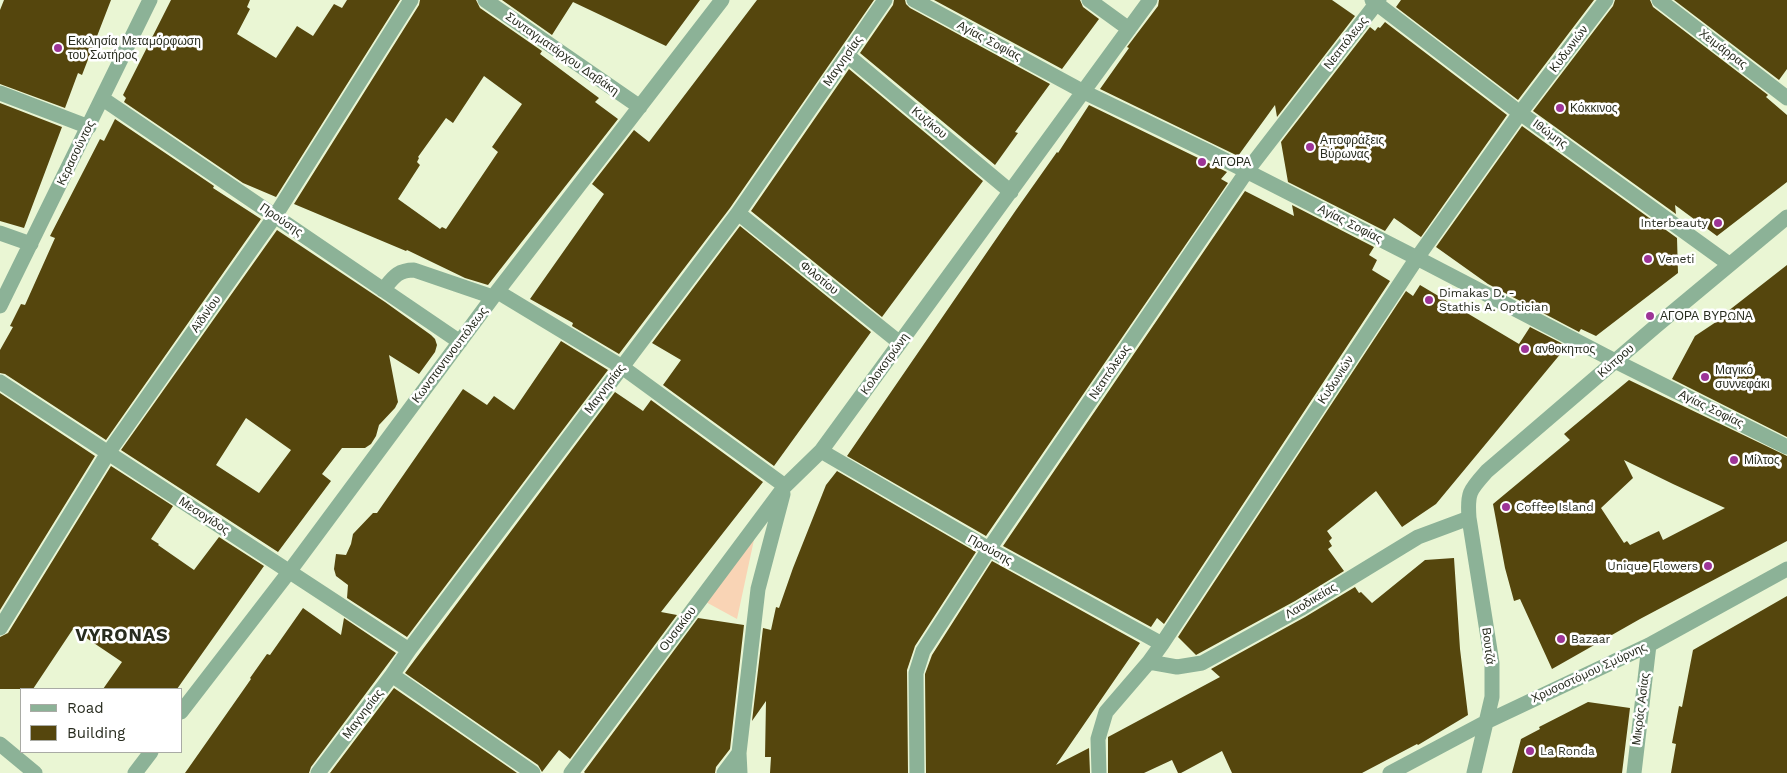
<!DOCTYPE html>
<html>
<head>
<meta charset="utf-8">
<style>
  body { margin:0 }
  #map { position:relative; width:1787px; height:773px; overflow:hidden; background:#eaf6d4; font-family:"Work Sans",sans-serif }
  canvas { display:block }
  .legend { position:absolute; left:20px; top:688px; width:162px; height:65px; box-sizing:border-box; background:#fff; border:1px solid #a9aba5; margin:0; padding:6px 9px; list-style:none; font-size:15px; color:#282c1f }
  .legend li { display:flex; align-items:center; gap:10px; height:25px }
  .legend b { width:25px; border:1px solid #a9aba5 }
</style>
</head>
<body>
<div id="map">
<canvas width="1787" height="773"></canvas>
<ul class="legend">
<li><b style="height:6px;background:#8cb297"></b>Road</li>
<li><b style="height:14px;background:#55460d"></b>Building</li>
</ul>
</div>
<script>
const ctx = document.querySelector('canvas').getContext('2d');
ctx.lineJoin = 'round';
function paint(path, color) { ctx.fillStyle = color; ctx.fill(path, 'evenodd'); }
function stroke(path, color, width, dash) { ctx.strokeStyle = color; ctx.lineWidth = width; ctx.lineCap = dash ? 'butt' : 'round'; ctx.setLineDash(dash || []); ctx.stroke(path); }
function label(font, color, halo, rows, align = 'center') {
  ctx.font = font + ' "Work Sans",sans-serif'; ctx.lineWidth = 5; ctx.setLineDash([]); ctx.textBaseline = 'middle'; ctx.strokeStyle = halo; ctx.fillStyle = color; for (const [text, x, y, turn = 0] of rows) {
    ctx.save(); ctx.translate(x, y); ctx.rotate((+turn || 0) * Math.PI / 180); ctx.textAlign = isNaN(turn) ? turn : align; if (halo) ctx.strokeText(text, 0, 0); ctx.fillText(text, 0, 0); ctx.restore();
  }
}
const green = new Path2D(`
  M755,535l-18,84 -33,-18z`);
const building = new Path2D(`
  M4,0h107l-29,75 -4,-2 -13,35 -65,-24v-74z
  M171,0h79l-3,7 3,2 -13,25 39,24 21,-32 16,10 21,-32 8,4 5,-8h53l-124,197 -33,-14 -119,-81 2,-4 -3,-3z
  M420,0h56l4,8 62,43 -2,3 59,44 -4,4 23,17 -130,166 -23,-7 -58,-28 -1,1 -112,-47 125,-199zM484,76l38,28 -30,43 6,5 -52,77 -4,-2 -2,2 -42,-30 22,-34 -3,-3 2,-4 -1,-1 28,-39 7,5z
  M502,0h198l-34,46 -93,-44 -21,33z
  M757,0h117l-144,208 -111,146 -47,-28 1,-3 -43,-24 74,-105 -12,-10 42,-54 15,12z
  M894,0h11l1,4 4,4 140,76 -35,48 3,1 -23,32 -135,-112 33,-48z
  M934,0h146l3,7 16,12 -37,50z
  M1159,0h173l23,16 -78,101 -2,-12 -37,51 -138,-67 29,-41 -2,-1 31,-41z
  M1401,0h193l-76,100 -122,-93z
  M1615,0h35l3,7 115,88 -2,2 21,18v67l-70,54 -42,-31 1,9 -143,-103 80,-105z
  M1674,0h113v69l-8,11z
  M1385,22l122,93 -86,122 -27,-19 -9,13 -97,-49 -7,-40 89,-115 5,4 3,-4 2,1z
  M849,69l134,112 -101,136 -131,-106z
  M0,103l62,24 -38,101 -24,-7z
  M1089,105l138,67 -6,7 7,4 -242,353 -139,-80 169,-246 41,-58 1,1z
  M115,119l99,67 -1,2 48,31 -155,221 -101,-66 -5,-1v-23l13,-23 -3,-1 11,-22 4,1 30,-67 -5,-2 50,-97 4,2z
  M1522,126l155,112 1,35 -82,63 -15,-7 -2,3 -91,-48 -52,-37z
  M1245,191l49,25 -2,-11 82,42 -5,8 8,5 -5,10 18,11 -226,343 -7,-6 -6,9 -148,-81z
  M740,226l131,106 -97,134 -111,-81 18,-25 -29,-17z
  M277,230l108,72 46,33 4,4 2,6 -2,7 -16,22 -30,-19 9,47 -3,6 -16,17 -3,11 -5,8 -6,4h-23l-20,26 9,7 -53,71 -157,-102zM246,418l45,32 -32,43 -43,-28z
  M1787,265v172l-115,-58 23,-43 30,-20 -2,-1z
  M1420,285l99,59 11,-17 37,19 -131,158 -34,23 -26,-36 -49,40 5,7 -3,3 3,5 -4,3 16,22 -49,30 -99,54 -18,-18 228,-346 7,5z
  M561,341l47,29 -201,267 -60,-39 1,-13 -12,-9 -2,-7 2,-15 10,1 5,-11 2,-10 20,-21h4l86,-124 24,16 7,-9 20,14z
  M1629,380l158,76v85l-147,78 -88,50 -32,-70 -6,2 -9,-33 -12,-64 77,-64 -6,-6zM1624,460l49,24 52,24 -62,32 -4,-9 -29,14 -3,-4 -3,2 -23,-35 32,-30z
  M615,392l28,19 8,-11 112,82 -102,130 16,3 -107,144 -11,-9 -17,22 -4,-7 -133,-92z
  M0,393l95,63 -95,154z
  M111,466l62,40 -22,33 8,5 -1,1 36,25 25,-33 45,29 -87,123h-74l19,-27 -49,-33 -40,60h-33v-52l8,-4z
  M837,471l139,81 -61,94 -8,24 1,103h-138l1,-16h-6l1,-56 -14,20 11,-93 8,2 5,-23 3,1 14,-40 33,-83z
  M1454,558l6,91 8,66 -50,30 -1,-1 -55,29h-130l-10,-22 -41,22h-3l-6,-13 -28,13h-36v-36l112,-60 -9,-8 94,-52 50,-30 4,6 2,-1 11,11 53,-43z
  M992,561l148,82 -84,122 33,-17 1,25h-164l-1,-99 7,-19z
  M1787,596v177h-116l5,-29 -4,-1 7,-37 3,1 11,-57z
  M303,608l38,27 3,-17 52,35 -85,114 -2,6h-124l59,-84 7,-10 -1,-1 17,-24 3,1z
  M698,618l46,7 -14,124 -14,18 -1,6h-130l-1,-1z
  M394,688l123,85h-187z
  M1588,702l42,6 -8,65h-110l9,-34 19,-10 -1,-2z`);
const minor = new Path2D(`
  M485,0l155,107
  M914,0l170,92 123,59 210,107 198,103 172,86
  M1089,0l40,29
  M1372,0l148,113 209,151
  M1659,0l128,98
  M847,55l164,137
  M0,93l89,34
  M103,99l357,243
  M738,213l162,130
  M0,233l31,11
  M383,290c10,-12 14,-20 31,-20l79,27
  M498,292l124,75 163,119
  M0,306l150,-306
  M0,382l409,268
  M821,451l168,98 173,95
  M0,628l108,-175 167,-237 136,-216
  M1149,662l28,5 25,-4 98,-54 118,-72 51,-19
  M392,675l141,98
  M181,712l108,-140 204,-275 229,-297
  M0,744l35,29
  M135,773l16,-21
  M318,773l74,-98 17,-25 329,-437 147,-213
  M571,773l214,-287 36,-35 329,-451
  M724,773l15,-20
  M740,773l-1,-20 19,-164 25,-95
  M917,773l-1,-100 7,-22 66,-102 258,-378 132,-171
  M1099,773l-1,-34 8,-27 43,-50 13,-18 255,-386 103,-145 86,-113
  M1390,773l96,-51 163,-77 138,-76
  M1474,773l18,-76v-34l-23,-145c-2,-26 1,-28 18,-47l169,-145 131,-109
  M1634,773l15,-128`);
const markers = [
  [58,48,5,"#9d3497"],
  [1560,108,5,"#9d3497"],
  [1310,147,5,"#9d3497"],
  [1202,162,5,"#9d3497"],
  [1718,223,5,"#9d3497"],
  [1648,259,5,"#9d3497"],
  [1429,300,5,"#9d3497"],
  [1650,316,5,"#9d3497"],
  [1525,349,5,"#9d3497"],
  [1705,377,5,"#9d3497"],
  [1734,460,5,"#9d3497"],
  [1506,507,5,"#9d3497"],
  [1708,566,5,"#9d3497"],
  [1561,639,5,"#9d3497"],
  [1530,751,5,"#9d3497"]
];
const poiNames = [
  ["Εκκλησία Μεταμόρφωση",68,41],
  ["του Σωτήρος",68,55],
  ["Κόκκινος",1570,108],
  ["Αποφράξεις",1320,140],
  ["Βύρωνας",1320,154],
  ["ΑΓΟΡΑ",1212,162],
  ["Interbeauty",1708,223,"right"],
  ["Veneti",1658,259],
  ["Dimakas D. -",1439,293],
  ["Stathis A. Optician",1439,307],
  ["ΑΓΟΡΑ ΒΥΡΩΝΑ",1660,316],
  ["ανθοκηπος",1535,349],
  ["Μαγικό",1715,370],
  ["συννεφάκι",1715,384],
  ["Μίλτος",1744,460],
  ["Coffee Island",1516,507],
  ["Unique Flowers",1698,566,"right"],
  ["Bazaar",1571,639],
  ["La Ronda",1540,751]
];
const streetNames = [
  ["Αγίας Σοφίας",989,41,28],
  ["Νεαπόλεως",1346,43,-52],
  ["Κυδωνιών",1569,49,-53],
  ["Χειμάρρας",1723,49,37],
  ["Συνταγματάρχου Δαβάκη",562,54,35],
  ["Μαγνησίας",843,61,-55],
  ["Κυζίκου",929,123,40],
  ["Ιθώμης",1550,134,36],
  ["Κερασούντος",76,153,-64],
  ["Προύσης",281,220,34],
  ["Αγίας Σοφίας",1350,224,27],
  ["Φιλοτίου",819,278,39],
  ["Αϊδινίου",206,314,-55],
  ["Κωνσταντινουπόλεως",450,355,-53],
  ["Κύπρου",1616,361,-41],
  ["Κολοκοτρώνη",885,364,-54],
  ["Νεαπόλεως",1110,372,-56],
  ["Κυδωνιών",1336,380,-57],
  ["Μαγνησίας",605,389,-53],
  ["Αγίας Σοφίας",1711,409,26],
  ["Μεσογίδος",204,516,33],
  ["Προύσης",990,550,29],
  ["Λαοδικείας",1311,601,-31],
  ["Ουσακίου",678,629,-53],
  ["Βουτζά",1488,646,83],
  ["Χρυσοστόμου Σμύρνης",1589,673,-25],
  ["Μικράς Ασίας",1641,709,-83],
  ["Μαγνησίας",363,714,-53]
];
const districtNames = [
  ["VYRONAS",122,636]
];
paint(green, '#f9d4b5');
paint(building, '#55460d');
stroke(minor, '#8cb297', 15);
for (const [x, y, r, color] of markers) { const dot = new Path2D(); dot.arc(x, y, r, 0, 2 * Math.PI); ctx.fillStyle = color; ctx.fill(dot); stroke(dot, '#fff', 2); }
label('12px', '#282c1f', '#fff', poiNames, 'left');
label('12px', '#282c1f', '#fff', streetNames);
ctx.letterSpacing = '1px';
label('bold 18px', '#282c1f', '#fff', districtNames);
ctx.letterSpacing = '0px';
</script>
</body>
</html>
